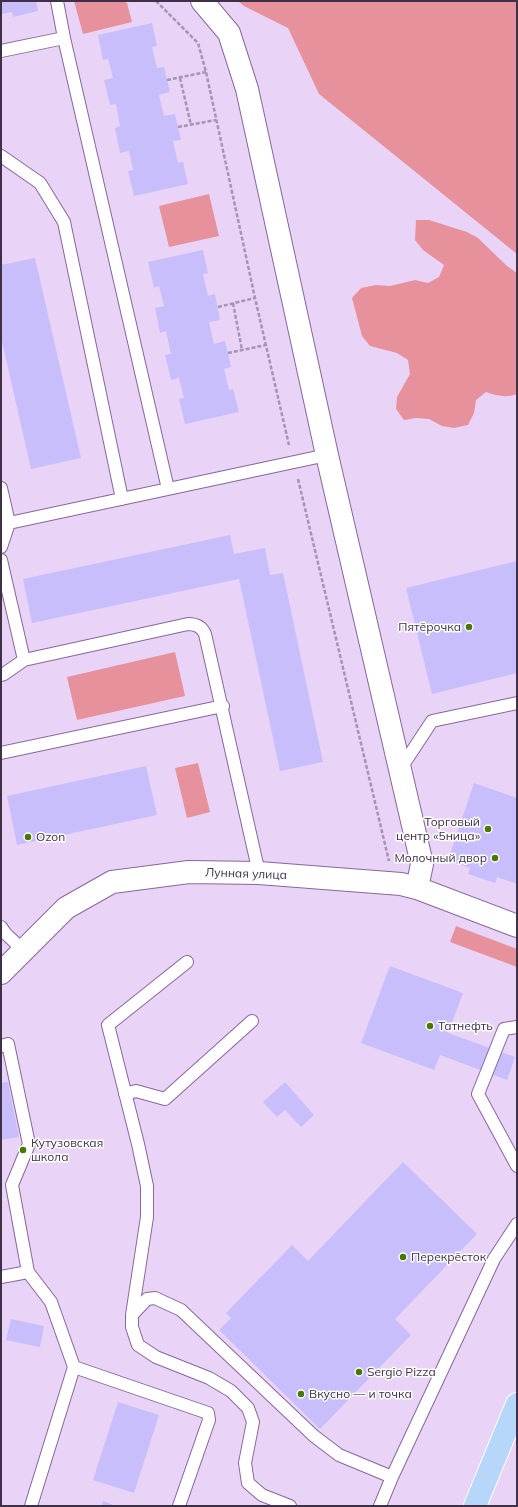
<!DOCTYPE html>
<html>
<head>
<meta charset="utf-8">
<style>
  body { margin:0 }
  #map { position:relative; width:518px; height:1507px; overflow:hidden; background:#e9d4f7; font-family:Mulish,sans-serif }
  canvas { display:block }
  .frame { position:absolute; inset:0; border:2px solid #3e3047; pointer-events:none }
</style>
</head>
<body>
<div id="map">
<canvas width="518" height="1507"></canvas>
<div class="frame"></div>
</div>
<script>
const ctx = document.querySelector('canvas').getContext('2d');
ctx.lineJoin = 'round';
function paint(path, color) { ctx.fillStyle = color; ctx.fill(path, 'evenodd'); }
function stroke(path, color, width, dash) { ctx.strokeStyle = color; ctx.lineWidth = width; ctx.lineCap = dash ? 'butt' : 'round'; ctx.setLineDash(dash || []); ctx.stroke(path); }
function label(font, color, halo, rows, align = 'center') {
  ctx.font = font + ' Mulish,sans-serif'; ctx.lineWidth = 3; ctx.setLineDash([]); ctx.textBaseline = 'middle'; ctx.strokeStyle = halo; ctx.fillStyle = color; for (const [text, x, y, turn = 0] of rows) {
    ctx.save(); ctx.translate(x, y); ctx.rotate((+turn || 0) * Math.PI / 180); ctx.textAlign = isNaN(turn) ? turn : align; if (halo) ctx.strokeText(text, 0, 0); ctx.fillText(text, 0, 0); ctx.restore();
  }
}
const green = new Path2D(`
  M74,1h49l4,2 5,19 -49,12z
  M238,1h279v253l-198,-160 -31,-66 -44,-22z
  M209,194l10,42 -50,11 -10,-41z
  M416,220h13l38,12 11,6 29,28 10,7v121c-11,4 -20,2 -31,-2l-10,8 -2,13 -6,12 -14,3 -12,-2 -13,-7 -13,-1 -12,2 -8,-11 1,-12 13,-23 -2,-14 -11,-7 -27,-7 -8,-10 -10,-38 9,-10 15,-3 14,1 25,-6 13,3 11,-6 5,-12 -21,-15 -8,-10z
  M175,652l10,44 -108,24 -10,-43z
  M198,763l12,49 -23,6 -12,-50z
  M456,926l61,23v18l-67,-25z`);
const building = new Path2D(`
  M1,1h35l2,10 -25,6 -1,-5 -11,2z
  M152,23l5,23 -5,1 5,21 7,-1 6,25 -11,3 5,21 11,-2 6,26 -8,1 5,22 5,-1 5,22 -54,12 -6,-25 5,-1 -4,-19 -9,2 -5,-25 5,-2 -4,-22 -6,1 -6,-25 9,-2 -5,-19 -5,1 -5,-25z
  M203,250l5,23 -5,1 5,22 7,-2 5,26 -11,2 5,22 11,-3 6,26 -7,2 5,21 4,-1 6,23 -54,12 -6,-25 5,-1 -5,-20 -8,2 -6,-25 6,-1 -5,-23 -6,2 -5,-25 9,-2 -5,-20 -5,2 -6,-26z
  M35,258l46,200 -50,11 -30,-132v-72z
  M230,535l4,19 31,-6 5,27 13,-2 40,189 -43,9 -41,-192 -207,44 -9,-44z
  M517,561v112l-85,21 -26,-106z
  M146,766l11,49 -140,30 -10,-49z
  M474,783l43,15v86l-20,-7 -2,6 -27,-9 2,-6 -22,-8z
  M390,966l73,27 -15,40 67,24 -8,23 -67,-25 -6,15 -73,-27z
  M8,1082l11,55 -18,3v-57z
  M285,1082l29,33 -13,12 -16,-17 -8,7 -14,-15z
  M403,1162l74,72 -82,85 16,16 -91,94 -101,-99 12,-12 -5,-5 66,-68 16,16z
  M11,1319l33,7 -4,21 -34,-7z
  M118,1402l41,13 -25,78 -41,-13z
  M103,1501l13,5h-14z`);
const path = new Path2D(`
  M156,1l42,42 8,29 49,226 34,147
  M180,78l11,47
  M167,80l39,-8
  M178,127l38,-7
  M233,303l9,47
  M218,307l37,-9
  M228,353l38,-8
  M298,479l91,382`);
const service = new Path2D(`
  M57,1l7,37
  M1,51l63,-13 104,451 159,-34
  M1,156l39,27 24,39 58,277
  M1,488l8,35 -8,2
  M1,547l8,-24 159,-34
  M1,560l23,100
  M1,675l3,-1 20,-14 164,-36c8,0 14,3 17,10l54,239
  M1,753l222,-47
  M401,768l31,-47 85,-18
  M1,927l4,6 19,18
  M517,1027l-13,2 -26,65 39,72
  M1,1046l7,-2 21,100 -17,41 16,87 23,30 23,65 -43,139
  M125,1094l11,-3 29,8 87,-78
  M1,1277l27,-5
  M132,1315l15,-98v-31l-9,-42 -30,-119 79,-63
  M74,1367l134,46 1,7 -30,86
  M290,1506l-28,-11 -14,-12 -3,-20 8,-41 -5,-14 -17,-17 -22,-13 -53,-21 -18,-12 -6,-18v-12l15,-16 8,-1 26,12 133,126 25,19 53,22
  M380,1506l12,-29 102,-218 23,-35`);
const minor = new Path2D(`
  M202,1l27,32 18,56 80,366 95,409 -5,24
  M1,973l65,-65 46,-26 77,-10 70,1 142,11 16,4 100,38`);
const primary = new Path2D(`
  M475,1506l42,-102`);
const markers = [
  [469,627,4,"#487800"],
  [488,829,4,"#487800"],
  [28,837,4,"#487800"],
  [495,858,4,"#487800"],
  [430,1026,4,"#487800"],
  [23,1150,4,"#487800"],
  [403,1257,4,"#487800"],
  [359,1372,4,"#487800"],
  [301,1394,4,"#487800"]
];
const poiNames = [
  ["Пятёрочка",461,627,"right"],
  ["Торговый",480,822,"right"],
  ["центр «5ница»",480,836,"right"],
  ["Ozon",36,837],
  ["Молочный двор",487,858,"right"],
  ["Татнефть",438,1026],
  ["Кутузовская",31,1143],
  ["школа",31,1157],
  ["Перекрёсток",411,1257],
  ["Sergio Pizza",367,1372],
  ["Вкусно — и точка",309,1394]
];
const streetNames = [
  ["Лунная улица",246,874,2]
];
paint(green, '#e6919c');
paint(building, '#c8befc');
stroke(service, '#87679c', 14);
stroke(minor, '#87679c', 24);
stroke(primary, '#fff', 24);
stroke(path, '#a694b2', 2.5, [4, 2]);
stroke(service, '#fff', 12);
stroke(minor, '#fff', 22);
stroke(primary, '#b6d6fa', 22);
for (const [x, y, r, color] of markers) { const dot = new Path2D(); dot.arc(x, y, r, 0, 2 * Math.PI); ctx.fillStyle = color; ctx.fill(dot); stroke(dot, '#fefefe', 1.5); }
label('12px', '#3e3047', '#fefefe', poiNames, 'left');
label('12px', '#3e3047', '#fefefe', streetNames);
</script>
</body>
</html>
